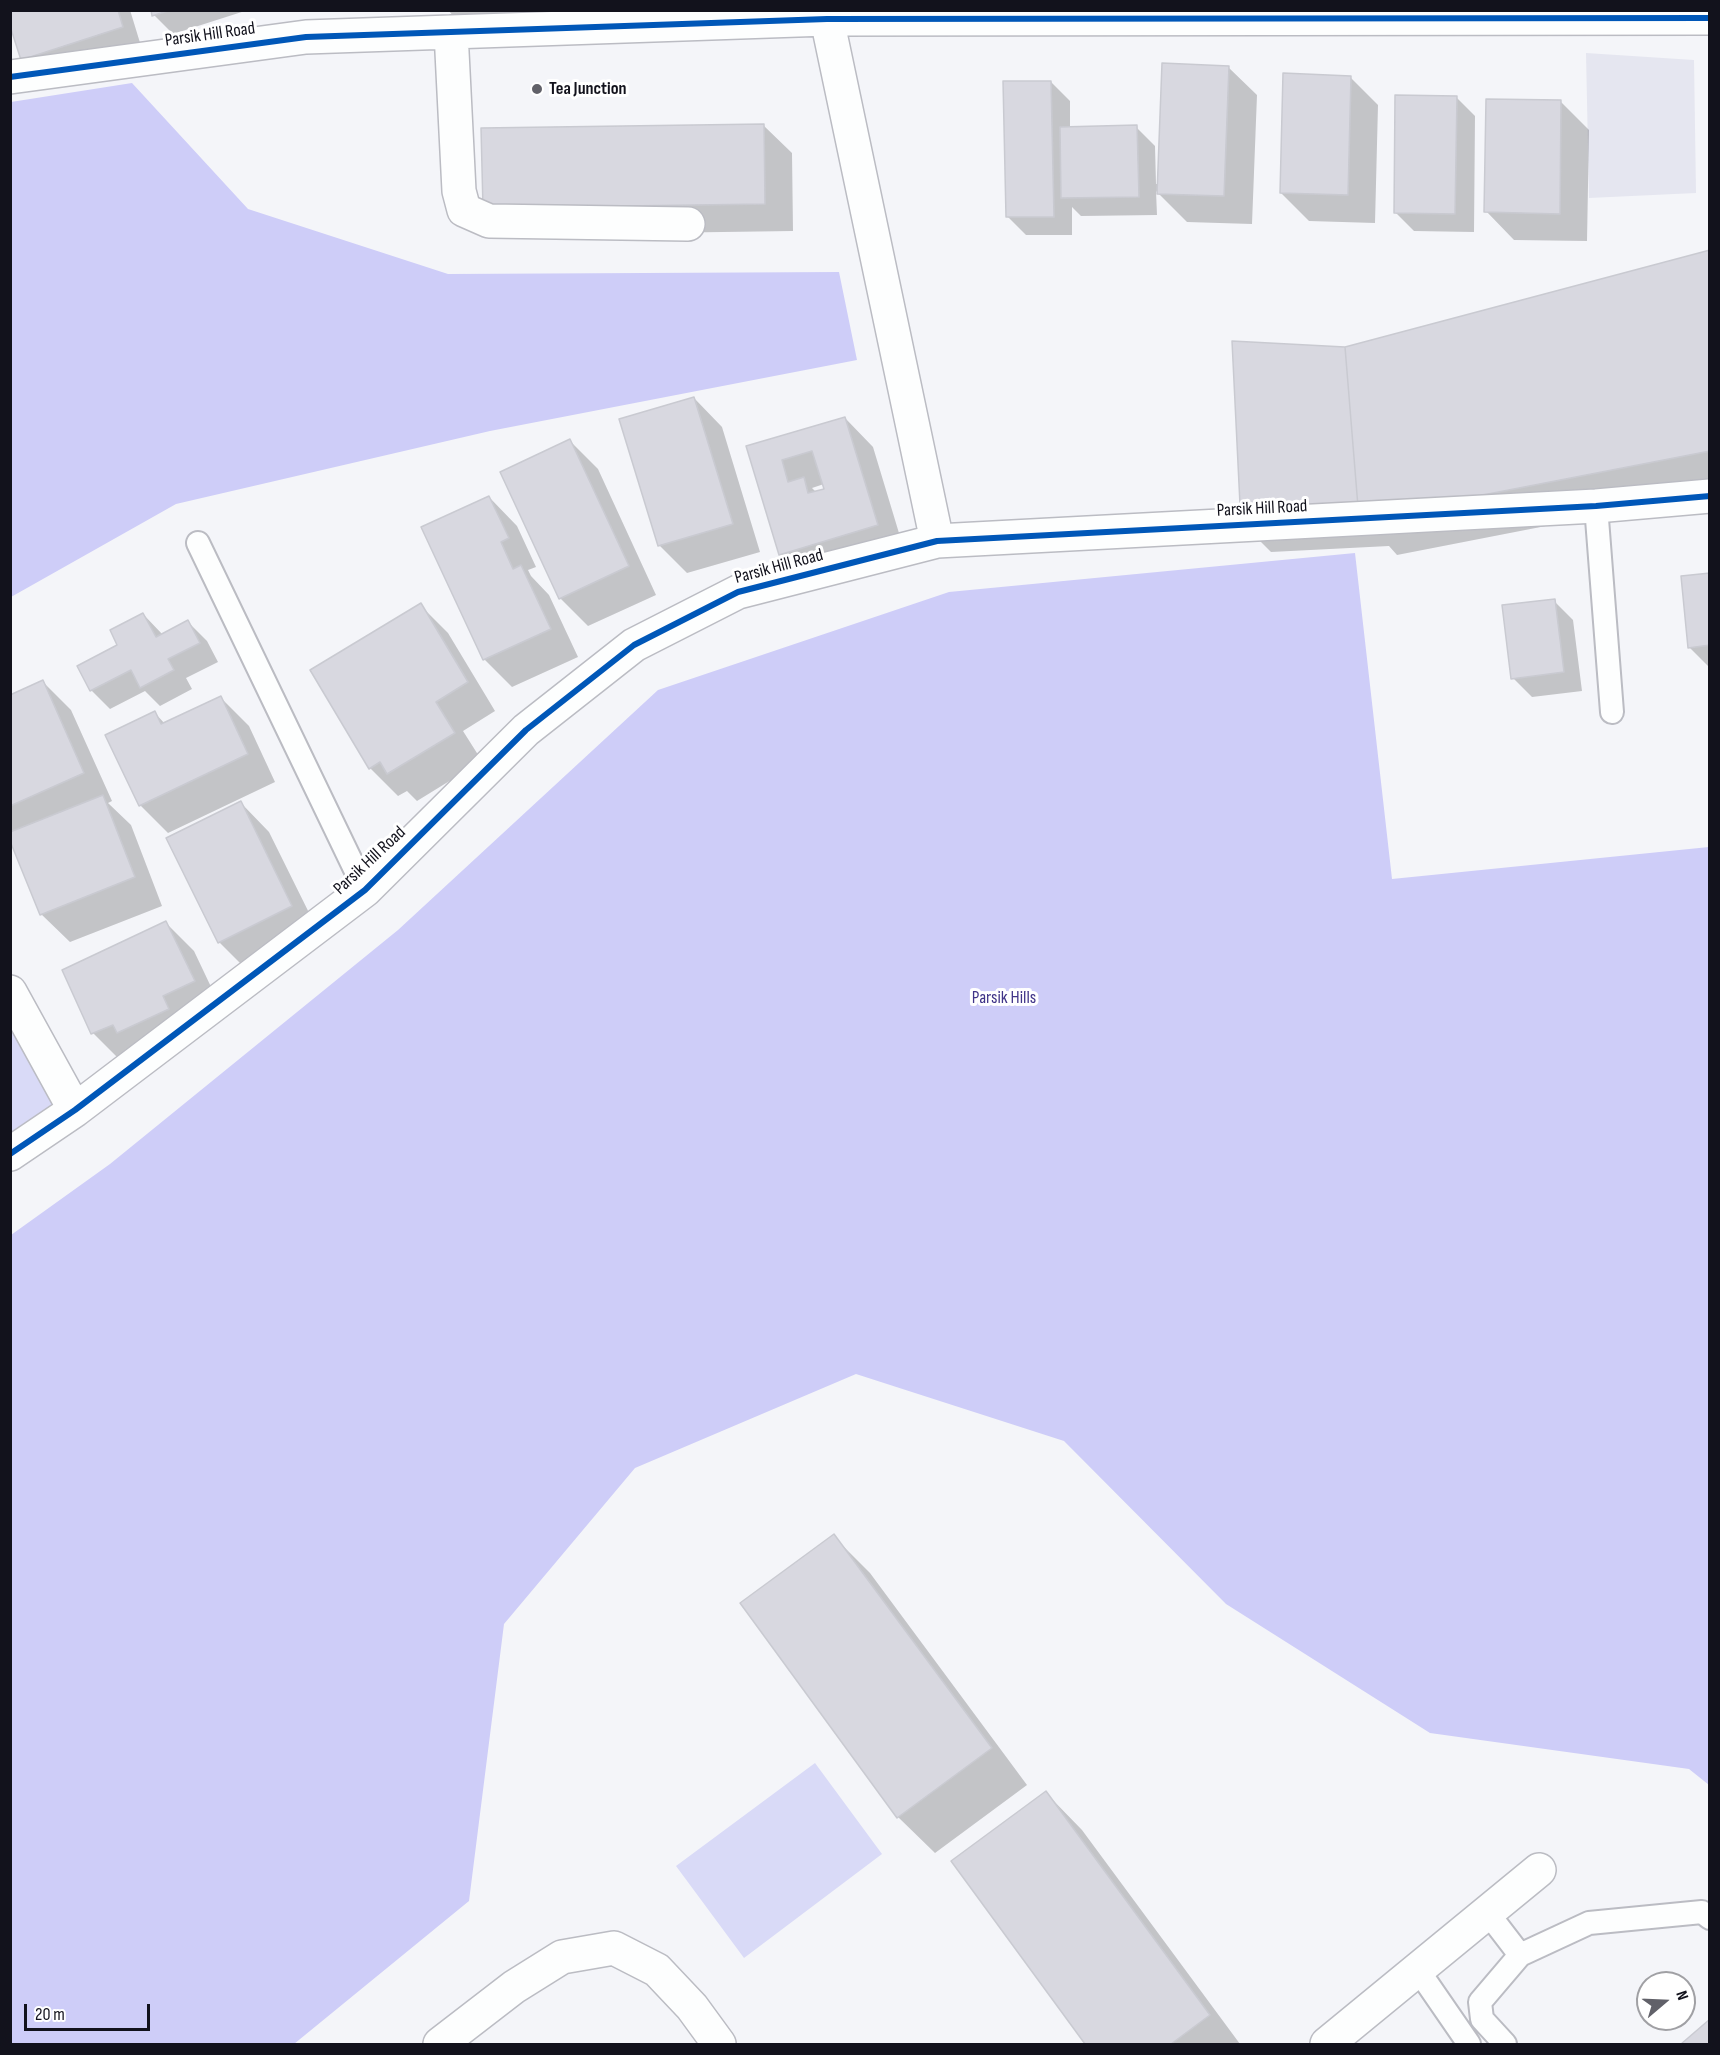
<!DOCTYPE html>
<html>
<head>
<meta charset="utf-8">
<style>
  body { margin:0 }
  #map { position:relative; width:1720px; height:2055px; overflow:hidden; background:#f4f5f9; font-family:"Sofia Sans Condensed",sans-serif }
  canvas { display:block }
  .frame { position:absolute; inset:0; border:12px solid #12121c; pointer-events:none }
  .north { position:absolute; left:1636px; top:1971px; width:60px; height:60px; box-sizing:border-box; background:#fff; border:2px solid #a0a0a4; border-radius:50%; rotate:71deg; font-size:16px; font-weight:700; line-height:24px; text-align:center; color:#12121c }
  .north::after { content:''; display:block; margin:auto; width:21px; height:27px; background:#616169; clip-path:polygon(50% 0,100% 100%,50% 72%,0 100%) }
  .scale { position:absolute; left:24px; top:2004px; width:126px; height:27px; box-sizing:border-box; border:3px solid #12121c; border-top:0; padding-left:8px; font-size:18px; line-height:21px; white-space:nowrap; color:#12121c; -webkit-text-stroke:4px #fff; paint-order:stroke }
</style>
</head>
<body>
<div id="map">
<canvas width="1720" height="2055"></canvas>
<div class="frame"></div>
<div class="north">N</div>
<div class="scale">20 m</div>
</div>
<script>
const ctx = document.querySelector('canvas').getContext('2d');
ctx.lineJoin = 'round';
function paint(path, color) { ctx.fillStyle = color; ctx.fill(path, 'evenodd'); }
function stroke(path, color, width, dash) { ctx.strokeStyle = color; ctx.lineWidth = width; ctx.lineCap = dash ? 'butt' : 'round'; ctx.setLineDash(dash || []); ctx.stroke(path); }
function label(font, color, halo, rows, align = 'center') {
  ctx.font = font + ' "Sofia Sans Condensed",sans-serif'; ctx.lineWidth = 6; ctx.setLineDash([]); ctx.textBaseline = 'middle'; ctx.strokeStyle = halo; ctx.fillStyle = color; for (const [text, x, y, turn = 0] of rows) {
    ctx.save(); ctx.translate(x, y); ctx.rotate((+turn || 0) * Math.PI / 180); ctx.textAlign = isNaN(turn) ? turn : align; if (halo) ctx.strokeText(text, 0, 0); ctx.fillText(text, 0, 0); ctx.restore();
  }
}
const built = new Path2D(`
  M1586,53l108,7 2,133 -107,5z`);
const green = new Path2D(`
  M10,992l65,118 -65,44z
  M815,1763l67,91 -138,104 -68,-92z`);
const forest = new Path2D(`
  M132,83l116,126 200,65 391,-2 18,88 -367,71 -314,73 -165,93v-495z
  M1355,553l37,326 317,-32v938l-20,-16 -259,-36 -204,-129 -162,-163 -208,-67 -221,94 -131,156 -35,277 -175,143h-283v-809l99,-71 288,-234 260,-240 291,-98z`);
const shadow = new Path2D(`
  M10,10h120l11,36 -119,13z
  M152,10h96l-75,24 -19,-19z
  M448,10h150l-142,9z
  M1228,67l29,28 -5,129 -65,-2 -31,-31 1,24 -76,1 -9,-9v28h-46l-19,-19 44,-134 19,19v27l66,-1 19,19 1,38h3z
  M1350,77l28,28 -3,118 -66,-2 -28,-28z
  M1456,97l19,19 -1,116 -60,-1 -19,-19z
  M1561,102l28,28 -2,111 -73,-1 -28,-29z
  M763,125l29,28 1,78 -280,4z
  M1710,252v242l-313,61 -8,-9 -118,6 -28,-28 102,-176z
  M694,398l28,29 38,125 -73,21 -28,-28z
  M845,418l28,29 32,106 -96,29 -28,-28 -33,-107zM824,484l2,6 -9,3 -5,-5z
  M570,441l28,28 58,126 -68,31 -28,-28z
  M489,497l28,29 19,41 -8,3 3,6 18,19 29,62 -66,30 -28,-28z
  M1710,575v91h-2l-19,-19z
  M1554,601l19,19 9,71 -50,6 -19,-19z
  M420,605l28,28 47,78 -32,20 19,30 -65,40 -10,-10 -9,5 -28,-28z
  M143,614l20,21 25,-13 19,19 11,21 -32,16 6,11 -32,17 -15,-15 -35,18 -19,-19 28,-45z
  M43,682l28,28 41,91 -4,2 23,22 31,81 -92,36 -29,-28 -27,-69 -4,1v-150z
  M221,698l28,28 26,56 -107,51 -28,-28 15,-92 10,11z
  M241,803l28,29 51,103 -73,35 -28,-28z
  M166,923l28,28 28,59 -101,51 -28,-28z
  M833,1536l37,37 157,212 -92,68 -37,-36z
  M1046,1793l36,37 158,214h-153l-134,-183z`);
const building = new Path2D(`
  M10,10h108l5,17 -102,33 -11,-34z
  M151,10h19l-18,6z
  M1162,63l67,3 -5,130 -67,-2z
  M1283,73l68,3 -3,119 -68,-2z
  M1003,81h48l3,136h-48z
  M1395,95l62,1 -2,118 -61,-1z
  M1486,99l75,1 -1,114 -76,-2z
  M764,124l1,80 -282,4 -2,-80z
  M1137,125l2,72 -78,1 -1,-71z
  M1710,250v201l-351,68 -14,-172z
  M1232,341l113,6 14,172 -118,6z
  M694,397l39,127 -75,22 -39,-127z
  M845,417l33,108 -99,30 -33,-109zM812,451l12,38 -16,4 -4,-16 -16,5 -6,-22z
  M570,439l59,127 -70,33 -59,-127z
  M489,496l20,42 -8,4 12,27 8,-4 30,64 -68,31 -62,-133z
  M1710,573v72l-22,3 -7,-72z
  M1555,599l9,73 -53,7 -9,-74z
  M421,603l47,79 -32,20 19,31 -68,41 -7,-12 -11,7 -59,-99z
  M143,613l13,24 32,-17 12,23 -32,16 6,11 -34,18 -9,-18 -41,21 -13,-25 40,-21 -7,-15z
  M43,680l41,93 -74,33v-111z
  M221,696l27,58 -109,52 -34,-71 50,-24 6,13z
  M103,795l32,82 -95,38 -30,-74v-9z
  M241,801l51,105 -74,37 -52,-105z
  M166,921l29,60 -32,15 6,13 -52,24 -4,-8 -22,9 -29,-64z
  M834,1534l158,214 -95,70 -157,-215z
  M1046,1791l164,224 -39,29h-86l-134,-183z
  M1710,2019v25h-29z`);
const service = new Path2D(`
  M1596,506l16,206
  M198,543l167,347
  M1487,1912l33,43
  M1418,1970l51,74
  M1505,2044l-23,-25 -2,-17 40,-47 69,-32 113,-11 8,6`);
const minor = new Path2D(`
  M827,10v9l110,522
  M451,32l8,159 5,19 25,11 199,3
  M10,77l296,-40 521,-18 883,-1
  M10,992l65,118
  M10,1154l65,-44 290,-220 161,-160 108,-85 104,-53 199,-51 659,-35 114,-10
  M440,2044l74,-57 48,-30 52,-9 43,22 35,37 27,37
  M1327,2044l212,-174`);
const cycleway = new Path2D(`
  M10,77l296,-40 521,-18 883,-1
  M10,1154l65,-44 290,-220 161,-160 108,-85 104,-53 199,-51 659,-35 114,-10`);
const markers = [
  [537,89,6,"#616169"]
];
const streetNames = [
  ["Parsik Hill Road",210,35,-8],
  ["Parsik Hill Road",1262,509,-3],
  ["Parsik Hill Road",779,567,-15],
  ["Parsik Hill Road",370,861,-43]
];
const poiNames = [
  ["Tea Junction",549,89]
];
const parkNames = [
  ["Parsik Hills",1004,998]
];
paint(built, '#e5e6f0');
paint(green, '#d9daf7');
paint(forest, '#cecdf8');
paint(shadow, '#0003');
paint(building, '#d8d8e0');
stroke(building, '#c9cad1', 1.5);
stroke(service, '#bbbcc3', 26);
stroke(minor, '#bbbcc3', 36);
stroke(service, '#fdfefe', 22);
stroke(minor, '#fdfefe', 33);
stroke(cycleway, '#0057b8', 6);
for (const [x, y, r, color] of markers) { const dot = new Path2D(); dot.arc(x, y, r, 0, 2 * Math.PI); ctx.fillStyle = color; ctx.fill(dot); stroke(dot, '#fff', 2); }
label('18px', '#12121c', '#fff', streetNames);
label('bold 18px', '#12121c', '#fff', poiNames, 'left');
label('18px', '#403488', '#fff', parkNames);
</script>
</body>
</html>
